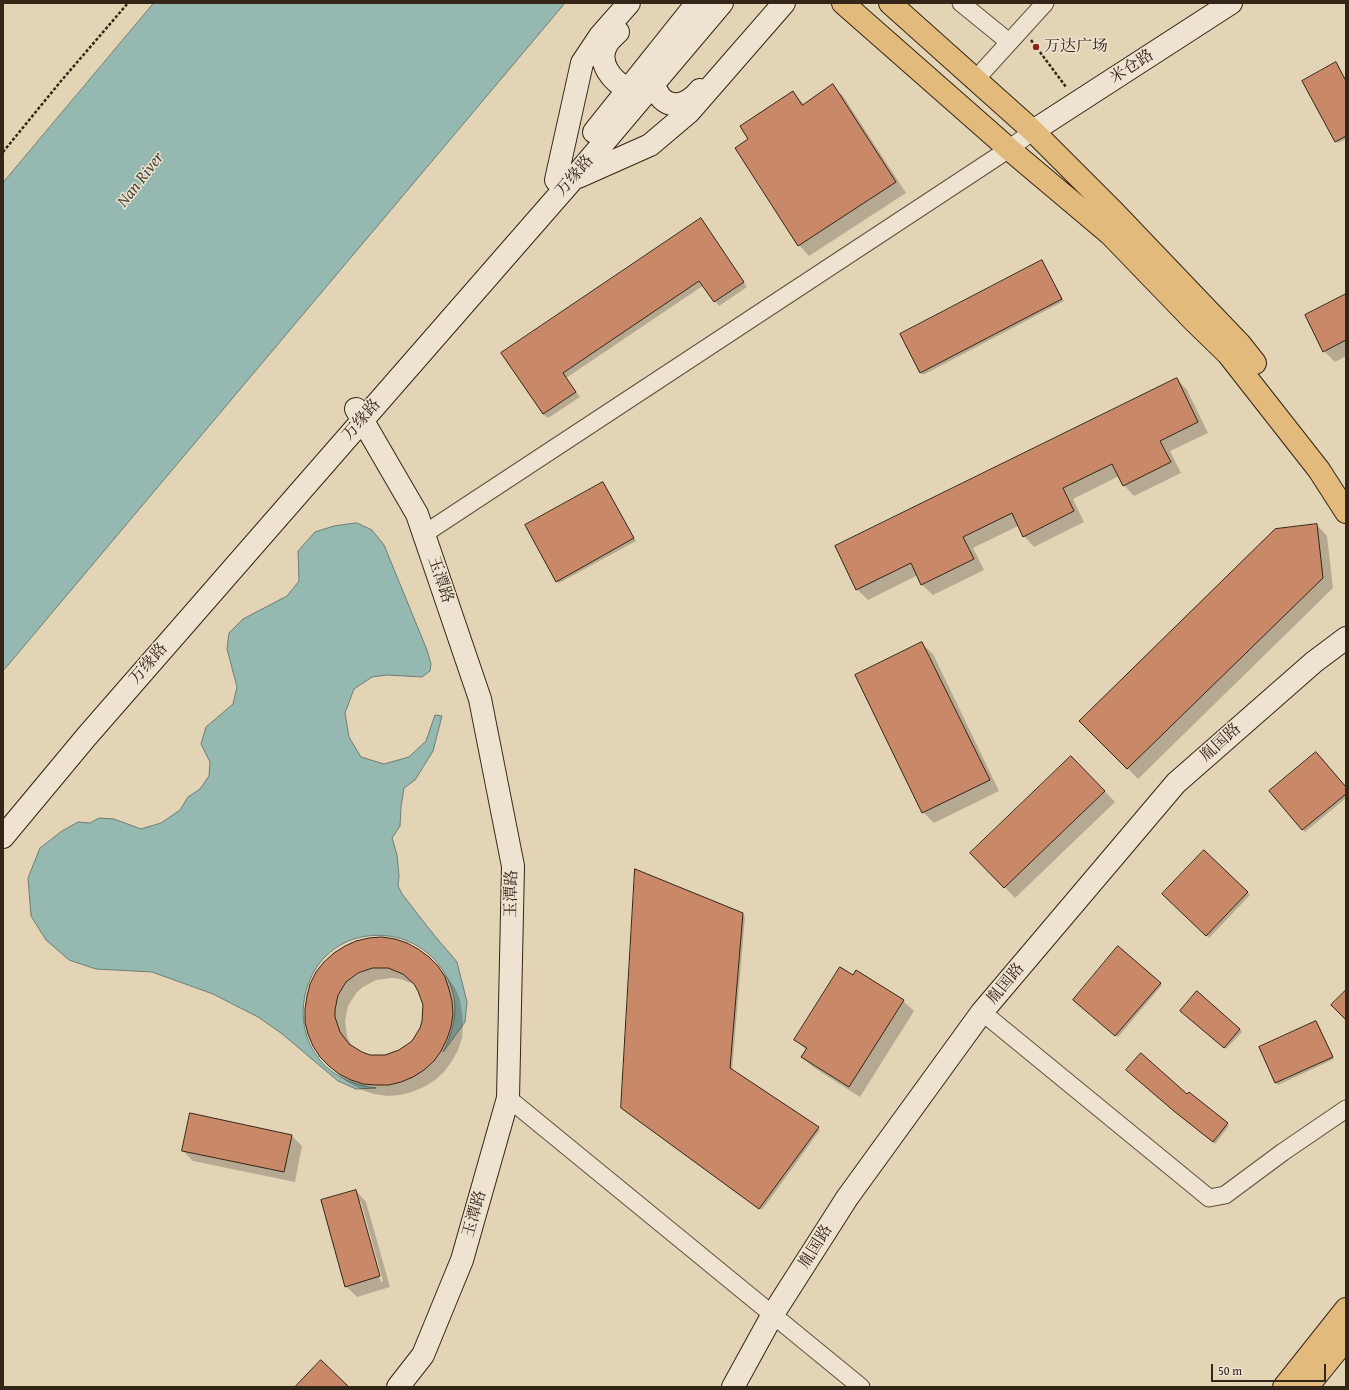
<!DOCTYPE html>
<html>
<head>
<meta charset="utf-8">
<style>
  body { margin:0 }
  #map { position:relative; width:1349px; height:1390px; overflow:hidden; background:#e3d4b6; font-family:"Gentium Book Plus",serif }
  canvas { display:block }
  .frame { position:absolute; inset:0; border:4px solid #332517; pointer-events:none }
  .scale { position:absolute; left:1211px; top:1364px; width:115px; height:18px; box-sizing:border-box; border:2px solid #332517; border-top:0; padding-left:5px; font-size:12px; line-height:14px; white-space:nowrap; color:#332517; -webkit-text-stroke:3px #ede3d0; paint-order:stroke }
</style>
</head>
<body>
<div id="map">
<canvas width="1349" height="1390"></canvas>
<div class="frame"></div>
<div class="scale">50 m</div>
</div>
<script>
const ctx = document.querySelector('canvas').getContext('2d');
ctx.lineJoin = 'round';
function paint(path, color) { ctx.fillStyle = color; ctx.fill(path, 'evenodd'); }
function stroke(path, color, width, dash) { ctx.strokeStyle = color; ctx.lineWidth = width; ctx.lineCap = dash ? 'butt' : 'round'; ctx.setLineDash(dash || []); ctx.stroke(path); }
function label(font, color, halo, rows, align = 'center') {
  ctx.font = font + ' "Gentium Book Plus","Noto Serif SC",serif'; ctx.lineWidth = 3; ctx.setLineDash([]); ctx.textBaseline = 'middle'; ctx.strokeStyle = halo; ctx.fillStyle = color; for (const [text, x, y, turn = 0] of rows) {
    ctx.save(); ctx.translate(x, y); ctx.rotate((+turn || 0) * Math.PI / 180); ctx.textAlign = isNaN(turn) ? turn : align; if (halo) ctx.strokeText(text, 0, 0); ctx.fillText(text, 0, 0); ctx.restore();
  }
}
const water = new Path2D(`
  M154,3h411l-562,668v-488z
  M357,523l15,7 12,15 43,105 4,14 -1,7 -8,6 -35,-2 -15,2 -18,12 -9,24 4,24 12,20 23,7 25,-7 17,-16 9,-26 7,1 -9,35 -18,29 -11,8 -3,19 -1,19 -8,12 5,17 2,21 -1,10 4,8 32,41 23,27 10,40 -2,20 -22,30c15,-29 17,-56 -1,-83 -12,-18 -32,-30 -53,-33 -100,-12 -123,139 -13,152l-20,1 -18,-8 -57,-48 -23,-16 -45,-23 -61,-22 -56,-3 -27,-9 -23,-20 -15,-24 -3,-38 12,-30 22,-17 16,-9 12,1 9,-5 15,1 27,10 20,-6 19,-13 8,-13 12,-8 9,-13 1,-14 -9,-18 5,-17 27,-23 4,-17 -10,-38 2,-16 14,-14 44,-23 12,-15 -1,-30 17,-19 19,-6z`);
const shadow = new Path2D(`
  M1338,66l8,15v58l-8,4 -2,-2z
  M833,86l10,10 63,97 -97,63 -10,-11 -50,-106 44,-46 11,11z
  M705,224l42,63 -28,19 -15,-21 -138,93 14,19 -32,21 -5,-4 -41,-61z
  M1042,261l22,40 -141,74 -2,-3z
  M1346,295v61l-11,6 -11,-11z
  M1177,379l10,11 21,43 -38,18 11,22 -47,23 -10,-11 -5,-9 -46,23 11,23 -50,25 -10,-11 -6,-10 -45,22 11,22 -51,25 -11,-10 -4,-10 -50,25 -11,-11z
  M603,483l33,58 -77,42 -2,-2z
  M1317,525l10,11 6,52 -195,191 -57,-58z
  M922,644l11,10 66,137 -65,32 -11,-11z
  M1082,768l33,34 -100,96 -43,-45z
  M1346,788v10l-41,34 -34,-41z
  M1204,851l46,44 -41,43 -46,-44z
  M742,914l3,3 -13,153 88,60 -58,80 -138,-100z
  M325,962l114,6 9,10 7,10 5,12 2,13 1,12 -1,13 -4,12 -6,11 -8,11 -9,8 -11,7 -12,5 -12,3 -13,1 -13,-2 -12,-4 -11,-6 -10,-7 -11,-11zM392,978l8,1 14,5 8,14 2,15 -3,15 -9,14 -19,12 -16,3 -15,-4 -9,-5 -6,-12 -2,-15 3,-15 9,-14 6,-5 13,-7z
  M853,976l50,25 11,10 -54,86 -47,-30 -11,-10 4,-7 -11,-11z
  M1160,983l2,2 -44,52 -42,-35z
  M1183,1013l57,16 2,3 -16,17z
  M1316,1022l2,2 16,35 -56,26 -2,-2 -16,-35z
  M1187,1096l42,30 -14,18 -37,-30z
  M292,1136l10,10 -7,36 -102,-21 -10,-10z
  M356,1191l10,11 24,85 -33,10 -11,-11zM358,1202h3l22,79 -2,1z`);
const building = new Path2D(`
  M1336,62l10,19v55l-11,6 -33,-61z
  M833,84l63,98 -98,64 -63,-98 13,-9 -8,-13 53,-35 9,14z
  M701,218l43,64 -30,20 -15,-21 -136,92 13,19 -33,22 -42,-61z
  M1042,260l20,39 -142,74 -20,-39z
  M1346,294v46l-23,12 -18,-37z
  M1177,378l21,44 -38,19 11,21 -48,24 -11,-22 -49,24 11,23 -51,26 -11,-24 -49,24 11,22 -53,26 -10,-22 -55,27 -21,-44z
  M603,482l31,56 -78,44 -31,-57z
  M1317,524l6,54 -196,191 -48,-48 196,-192z
  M922,642l68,138 -68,33 -67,-138z
  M1316,752l30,35v7l-44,36 -33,-39z
  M1071,756l34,35 -101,97 -34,-35z
  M1204,850l44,42 -42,44 -44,-42z
  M635,869l108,44 -13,155 89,59 -60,82 -138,-101z
  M382,937l13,2 12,4 11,6 11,8 9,9 7,11 4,12 3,12 1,13 -2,13 -4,12 -6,12 -7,10 -10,9 -11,7 -12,5 -12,3h-13l-13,-1 -12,-4 -12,-6 -10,-8 -9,-9 -7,-11 -5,-12 -3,-12v-13l2,-13 3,-12 6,-12 8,-10 10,-9 11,-7 11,-5 13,-3zM373,968h15l15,6 11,10 4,7 5,14 -1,16 -2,7 -8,13 -13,9 -14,5h-15l-8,-3 -13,-8 -9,-12 -5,-15v-7l3,-15 8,-13 12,-9z
  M1118,946l43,37 -46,53 -42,-36z
  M840,967l13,8 3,-5 48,30 -55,87 -48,-30 6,-9 -13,-8z
  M1346,990v30l-15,-15z
  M1197,991l43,38 -16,19 -44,-37z
  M1316,1021l17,36 -58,26 -16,-36z
  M1141,1053l46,41 2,-2 39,31 -15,19 -38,-30 -49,-42z
  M190,1113l102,22 -8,37 -102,-21z
  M356,1190l24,86 -35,11 -24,-87z
  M321,1360l28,27h-54z`);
const path = new Path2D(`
  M1031,40l35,47
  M3,152l58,-71 67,-78`);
const street = new Path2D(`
  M961,3l48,39
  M975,80l70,-77
  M424,534l585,-385 24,-18
  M982,1012l227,186 16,-3 58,-43 63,-43
  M508,1098l353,289`);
const secondary = new Path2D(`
  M618,32c-3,3 -8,7 -11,12 -11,18 5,38 22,45
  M654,84c8,27 30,25 46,6
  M1033,131l198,-128
  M594,132l103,-129
  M578,177l72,-32 39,-33 95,-109
  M556,180l26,-117 18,-27 29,-33
  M356,409l61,105 63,185 33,167 -5,232 -46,162 -39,95 -25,32
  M3,837l84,-101 486,-557 149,-176
  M733,1387l40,-73 74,-116 135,-186 194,-229 138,-121 32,-24`);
const primary = new Path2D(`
  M843,3l166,146 101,85 84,87 34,33 91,116 27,42
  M890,3l143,128 81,81 126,132 15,19`);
const highway = new Path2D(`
  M1284,1387l62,-78
  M1307,1387l39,-48`);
const markers = [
  [1036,47,4,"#8f2418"]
];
const poiNames = [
  ["万达广场",1044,47]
];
const streetNames = [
  ["米仓路",1132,67,-33],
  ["万缘路",575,176,-49],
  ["万缘路",362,420,-49],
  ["玉潭路",440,580,71],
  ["万缘路",149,664,-49],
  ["胤国路",1221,743,-42],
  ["玉潭路",512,894,-89],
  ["胤国路",1006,984,-50],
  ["玉潭路",475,1214,-74],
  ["胤国路",816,1247,-58]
];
const waterNames = [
  ["Nan River",141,180,-52]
];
paint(water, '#95b8b1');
stroke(water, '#6e7d73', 1);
paint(shadow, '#0003');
paint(building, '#c98968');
stroke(building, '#332517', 1);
stroke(street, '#5f513f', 19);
stroke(secondary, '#332517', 24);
stroke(primary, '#332517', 24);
stroke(highway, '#332517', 24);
stroke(path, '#332517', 2.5, [3, 2]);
stroke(street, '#ede3d0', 17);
stroke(secondary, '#ede3d0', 22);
stroke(primary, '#e2ba7b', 22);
stroke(highway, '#e2ba7b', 22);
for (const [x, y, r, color] of markers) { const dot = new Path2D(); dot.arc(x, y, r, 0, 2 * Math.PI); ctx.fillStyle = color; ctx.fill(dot); stroke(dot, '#ede3d0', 1.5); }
label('16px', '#332517', '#ede3d0', poiNames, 'left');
label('16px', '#332517', '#ede3d0', streetNames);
label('italic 17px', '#4c4a3e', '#ede3d0', waterNames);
</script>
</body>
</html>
